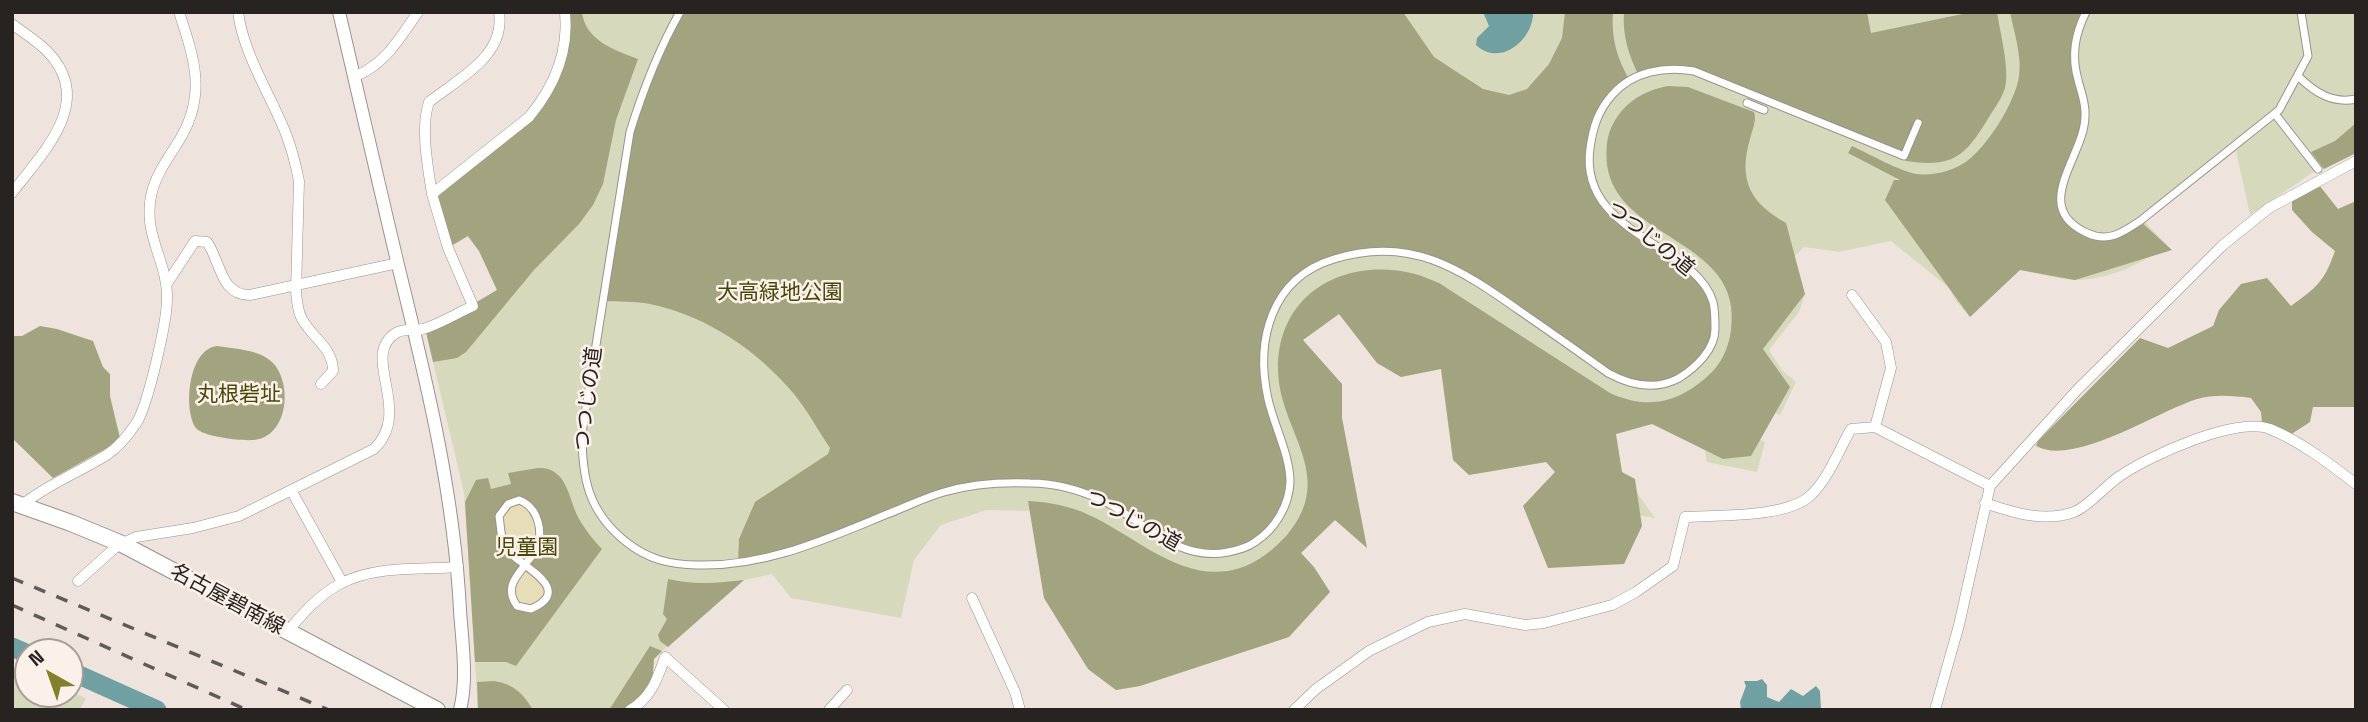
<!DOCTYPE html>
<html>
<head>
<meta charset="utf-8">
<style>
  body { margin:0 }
  #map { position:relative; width:2368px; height:722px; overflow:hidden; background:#efe4dd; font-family:"Space Grotesk",sans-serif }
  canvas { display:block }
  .frame { position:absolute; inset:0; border:14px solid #262320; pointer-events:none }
  .north { position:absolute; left:14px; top:638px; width:70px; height:70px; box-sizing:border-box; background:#fcf1ea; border:2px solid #a69f99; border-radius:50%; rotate:320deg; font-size:19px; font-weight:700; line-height:28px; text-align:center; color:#262320 }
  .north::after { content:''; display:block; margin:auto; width:24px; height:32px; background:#81812a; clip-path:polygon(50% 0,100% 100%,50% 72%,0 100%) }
</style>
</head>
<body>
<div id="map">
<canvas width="2368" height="722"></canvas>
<div class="frame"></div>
<div class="north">N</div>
</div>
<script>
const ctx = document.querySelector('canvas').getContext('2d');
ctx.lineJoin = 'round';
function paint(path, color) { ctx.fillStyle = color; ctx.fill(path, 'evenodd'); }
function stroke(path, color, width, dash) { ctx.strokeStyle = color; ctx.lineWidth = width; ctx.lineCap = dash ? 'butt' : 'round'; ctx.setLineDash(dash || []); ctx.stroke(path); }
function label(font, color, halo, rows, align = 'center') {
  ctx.font = font + ' "Space Grotesk","Noto Sans JP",sans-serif'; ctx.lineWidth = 5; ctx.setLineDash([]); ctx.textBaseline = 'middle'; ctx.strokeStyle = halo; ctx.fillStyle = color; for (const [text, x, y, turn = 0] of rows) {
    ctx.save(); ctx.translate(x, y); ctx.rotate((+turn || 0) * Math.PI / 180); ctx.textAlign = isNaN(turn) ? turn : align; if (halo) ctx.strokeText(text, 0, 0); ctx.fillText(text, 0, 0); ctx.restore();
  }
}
const green = new Path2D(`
  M569,12h1787v141l-32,16h-6l-68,46 -14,-64 -91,71 22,23c-24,19 -60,35 -92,35 -18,-1 -38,-7 -55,-10l-50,47 -14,-16 -7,-13 -58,-47 -52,11 -35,-5 -12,12 13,35 -6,18 -30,38 13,20 14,12 -16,33 -15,-6 -12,27 12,6 -8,30 -50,-10 -3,-17 -52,-21 -39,11 9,37 33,46 -23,-4 -109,-8 32,-34 -9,-10 -77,13 -16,-15 -12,-91 -40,8 -24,-14 -38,-49 -36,26 39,44v34l25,130 -32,-28 -34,33 13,14 16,25 -41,45 -149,49 -24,4 -28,-21 -44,-71 -14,-87 -43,-1 -46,15 -27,35 -13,58 -110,-20 -19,-24 -28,6 -82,71 -8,8 -2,26 -27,25h-147l-14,-217 -38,-161 71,-42 -18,-39 -12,-15 53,-107 42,-58 5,-17 3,-24z
  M12,668l16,6v20h42v-2l16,6 -6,12h-68z`);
const forest = new Path2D(`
  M569,12h13c3,28 32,38 56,47l-22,61 -13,64 -10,21 -14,19 -45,46 -68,82 -9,6 -24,4 -7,-30 71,-42 -18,-39 -11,-15 -17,10 -15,-48 84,-69 42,-58 5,-17 3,-24z
  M680,12h723l31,45 49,32 26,6 18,-6 22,-25 13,-26 3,-26h48c-2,26 4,47 17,69l-28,26 -13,49 12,43 19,21 62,45 24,23 9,31 -6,28 -22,26 -28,11 -35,-2 -153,-106 -33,-15 -52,-10 -51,7 -39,21 -26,40 -6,49 26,109 -8,36 -28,31 -51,10 -45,-20 -77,-42 -50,-9 -71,5 -161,62 -61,14 1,-25 16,-37 73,-48 2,-6c-12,-18 -23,-38 -36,-54 -37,-44 -87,-78 -144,-90 -15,-3 -32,-2 -48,-3l20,-133 21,-78z
  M1624,12h243l4,21 101,-21h25c3,20 13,58 8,76 -3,10 -11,21 -16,29 -24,40 -36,51 -83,44l-2,-5 -222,-87 -43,7c-10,-20 -17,-41 -15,-64z
  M2010,12h76l-13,40 12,62 -26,81 14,31 38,11 29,-16 32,29 -97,30 -55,-10 -50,47 -85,-117 9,-20h6l-52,-27 4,-7c17,8 48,25 64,28 18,2 37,-3 51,-13 20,-14 49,-60 52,-85 3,-20 -5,-44 -9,-64z
  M1668,86l20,1 66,25c3,9 -2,18 -4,27 -12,41 0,64 36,84l19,71 -42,55 27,38 -39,69 -28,3 -71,-35 -36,10 6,38 13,7 7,47 -18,38 -76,4 -25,-62 32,-34 -9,-10 -77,13 -16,-15 -12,-91 -40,8 -24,-14 -38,-49 -36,26 39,44v34l25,130 -32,-28 -34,33 13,14 16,25 -41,45 -149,49 -24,4 -28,-21 -44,-71 -16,-97c20,1 43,5 61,14 47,21 95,71 151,53 19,-6 34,-19 47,-33 51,-60 -8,-104 -9,-165 -1,-77 67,-114 137,-96 8,2 16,6 24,9l171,110c29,13 54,13 81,-4 24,-16 36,-31 40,-59 13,-92 -113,-88 -124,-165 -1,-13 -1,-25 4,-37 12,-25 31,-37 57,-42z
  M2356,123v30l-32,16 -13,-17 24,-11z
  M2319,185l19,24 18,-8v206h-43l-3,15 -20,13 -28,-11 -1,-12 -10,-14c-18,-2 -36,-4 -54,1 -39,12 -123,68 -161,47l2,-5 102,-103 28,10 45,-22 6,-16 22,-26 26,-6 24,28c26,-19 33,-24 44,-55l-23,-19 -20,-22v-10z
  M40,326l17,3 36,12 10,26 7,7v22l10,42 -13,10 -54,30 -41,-40v-102h10z
  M217,346c18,3 42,3 56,17 20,21 15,75 -20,77 -11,1 -50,-3 -57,-12 -13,-18 -8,-79 21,-82z
  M538,468c29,-1 30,29 40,49 6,11 15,23 24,32l-86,117 -10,-4h-31l-10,-160 11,-22 12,-2 3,11 20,-5 -3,-11z
  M668,579c25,6 51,4 76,1l-76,67 -8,-6 -2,-6 9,-16 -4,-5z
  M650,646l12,5 -8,8 -2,26 -6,10 -21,15h-16z
  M494,681c18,2 30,13 39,29h-55l-1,-28z`);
const sand = new Path2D(`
  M521,502c18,19 22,32 6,55l-6,2c-14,-13 -27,-32 -14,-51z
  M528,569c17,15 26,24 1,37l-8,-2 -6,-6c0,-11 1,-24 13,-29z`);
const water = new Path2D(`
  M1483,12h50c1,27 -33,56 -57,33l1,-7 12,-12z
  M1762,679l5,6v12l12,5 12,-13 12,7 13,-10 4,5 1,19h-80l-1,-8 6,-16 -2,-5h13z`);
const river = new Path2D(`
  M12,647l16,7
  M70,671l87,39`);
const pedestrian = new Path2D(`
  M680,12c-22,39 -37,78 -50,120l-48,301c0,45 6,78 43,108 22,18 45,24 73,24 69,2 130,-27 192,-52 18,-7 36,-16 54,-21 27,-8 58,-10 86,-9 25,0 53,8 76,19 40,22 74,60 122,50 10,-2 19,-4 27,-10 20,-13 34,-36 35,-60 0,-27 -16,-56 -22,-83 -13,-59 3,-121 66,-140 77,-24 126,10 186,52 29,20 59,41 88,62 22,12 47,18 71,5 16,-10 36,-28 36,-49 0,-8 0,-19 -2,-27 -18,-59 -135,-67 -123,-154 3,-21 8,-37 22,-53 21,-24 53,-29 82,-24l210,85 14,-33
  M2086,12c-11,22 -15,43 -8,68 3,12 8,23 7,36 0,40 -56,91 2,117 21,10 35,0 53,-12l139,-111 29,-54 -7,-44
  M2298,76c16,16 34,28 58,23
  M1747,103l17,7
  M2275,114l43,55
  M525,565c-11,14 -20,24 -8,41l14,3c46,-20 -13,-44 -24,-59 -7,-9 -6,-23 -8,-34l9,-12 11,-4c16,5 23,25 20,41 -1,9 -9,17 -14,24`);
const minor = new Path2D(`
  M238,12c5,41 33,84 48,122 6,15 10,32 13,47l-3,110c1,10 1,19 6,28 10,19 31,28 31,52l-12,13
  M499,12c7,44 -41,67 -70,90 -9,25 -1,66 3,92l97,-77c25,-30 40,-65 36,-105
  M12,24c12,9 25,17 35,27 49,50 -3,100 -35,142
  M354,77c32,-13 45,-38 64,-65
  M166,285l29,-44 12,1c14,20 13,53 43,53l148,-32
  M1852,295l34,47 5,26 -16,59
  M291,490l51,92
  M1985,503c27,9 59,20 89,9 14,-5 32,-27 46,-36 29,-20 116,-60 150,-47 30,12 60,35 86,55
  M22,505c26,-21 58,-33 86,-51 12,-8 21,-20 29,-32 11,-18 30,-100 30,-123 1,-38 -24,-62 -16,-103 4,-21 18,-39 29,-57 27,-45 14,-81 -1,-127
  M78,581l39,-35 19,-9 57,-9 46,-12 135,-67c40,-39 -15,-93 22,-116 8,-5 18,-2 27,-4 17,-5 34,-16 50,-23l-25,-58 -16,-54
  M972,598l43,94 5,18
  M288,631c15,-18 31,-36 52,-47 34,-19 81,-14 118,-17
  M630,710c21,-12 27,-30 35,-53l59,53
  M829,710l18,-20
  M1294,710l22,-21 53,-38 59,-29 37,-8 60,11 19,-2 68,-18 24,-13 37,-26 12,-49c33,-2 105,1 127,-23 17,-17 27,-44 39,-65l24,-2 115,59
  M1935,710l24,-85 31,-139 88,-97 145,-144 46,-37 87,-47`);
const tertiary = new Path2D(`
  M339,12c20,85 39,169 59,253 28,114 56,227 62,345 2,32 8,68 0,100`);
const primary = new Path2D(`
  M12,502l59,21 51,21 315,166`);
const rail = new Path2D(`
  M12,578l317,132
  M12,605l235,105`);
const streetNames = [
  ["つつじの道",1650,239,39],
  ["つつじの道",589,399,-83],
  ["つつじの道",1133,521,29],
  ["名古屋碧南線",227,600,28]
];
const parkNames = [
  ["大高緑地公園",780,293],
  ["丸根砦址",239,395],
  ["児童園",527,548]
];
paint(green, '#d7d9bc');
paint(forest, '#a2a47f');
paint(sand, '#e7ddb8');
paint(water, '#71a0a2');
stroke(river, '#71a0a2', 19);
stroke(pedestrian, '#9c928c', 9);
stroke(minor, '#9c928c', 11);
stroke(tertiary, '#9c928c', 14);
stroke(primary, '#9c928c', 18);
stroke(pedestrian, '#fff', 7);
stroke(minor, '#fff', 10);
stroke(tertiary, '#fff', 12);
stroke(primary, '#fff', 16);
stroke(rail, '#605b57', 3.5, [12, 12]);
label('21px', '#262320', '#fcf1ea', streetNames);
label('21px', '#474807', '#fcf1ea', parkNames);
</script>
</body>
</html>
